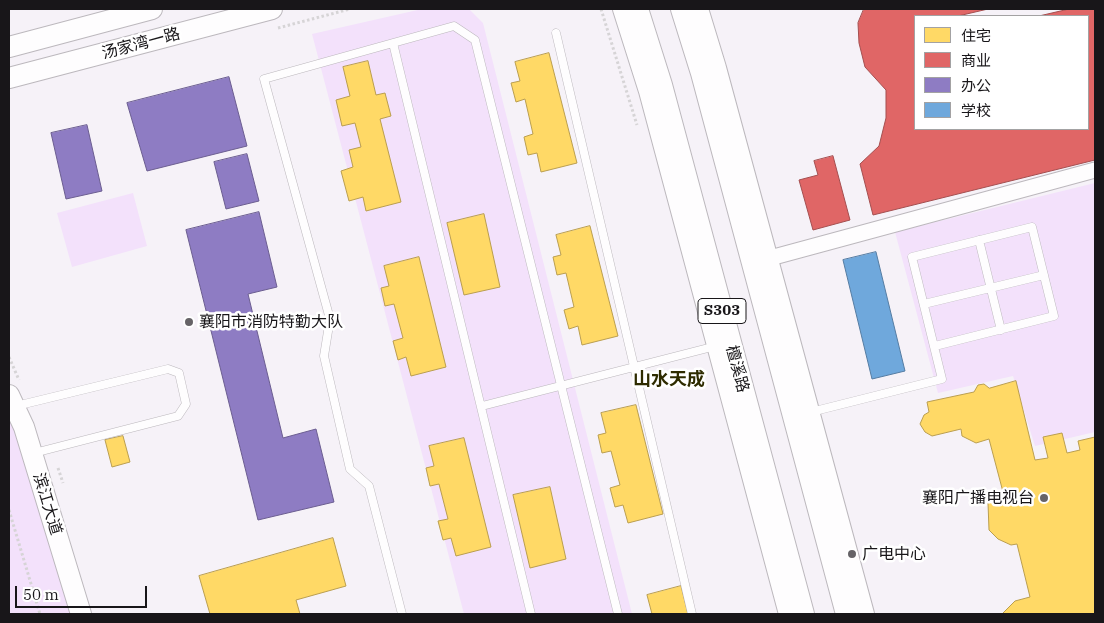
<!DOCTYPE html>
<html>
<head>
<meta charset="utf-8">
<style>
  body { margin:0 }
  #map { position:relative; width:1104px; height:623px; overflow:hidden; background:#f6f2f8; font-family:"IBM Plex Serif","Noto Sans SC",serif }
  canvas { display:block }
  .frame { position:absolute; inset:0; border:10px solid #181619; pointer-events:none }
  .legend { position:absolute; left:914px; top:15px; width:175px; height:115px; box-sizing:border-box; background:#fff; border:1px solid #a3a2a3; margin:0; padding:6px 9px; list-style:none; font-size:15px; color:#181619 }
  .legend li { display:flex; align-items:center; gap:10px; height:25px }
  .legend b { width:25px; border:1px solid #a3a2a3 }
  .scale { position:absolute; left:15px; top:586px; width:132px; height:22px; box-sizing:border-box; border:2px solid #181619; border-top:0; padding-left:6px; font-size:15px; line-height:18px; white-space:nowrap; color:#181619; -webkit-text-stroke:4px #fff; paint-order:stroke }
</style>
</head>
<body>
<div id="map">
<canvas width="1104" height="623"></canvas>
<div class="frame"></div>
<ul class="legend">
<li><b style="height:14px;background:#ffd966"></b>住宅</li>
<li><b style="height:14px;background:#e06666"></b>商业</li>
<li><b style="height:14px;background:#8e7cc3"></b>办公</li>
<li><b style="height:14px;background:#6fa8dc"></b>学校</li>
</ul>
<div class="scale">50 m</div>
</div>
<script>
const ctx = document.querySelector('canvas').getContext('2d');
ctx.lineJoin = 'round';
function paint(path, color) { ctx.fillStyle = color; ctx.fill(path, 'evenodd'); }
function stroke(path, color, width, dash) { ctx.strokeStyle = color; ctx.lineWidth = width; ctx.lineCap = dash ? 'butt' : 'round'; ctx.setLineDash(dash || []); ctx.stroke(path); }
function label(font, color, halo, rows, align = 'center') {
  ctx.font = font + ' "IBM Plex Serif","Noto Sans SC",serif'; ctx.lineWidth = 5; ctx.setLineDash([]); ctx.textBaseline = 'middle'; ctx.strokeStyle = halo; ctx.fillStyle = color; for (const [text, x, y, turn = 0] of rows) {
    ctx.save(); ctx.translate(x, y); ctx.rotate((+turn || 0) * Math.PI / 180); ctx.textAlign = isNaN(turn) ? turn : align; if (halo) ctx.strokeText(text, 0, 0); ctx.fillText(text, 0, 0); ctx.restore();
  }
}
const green = new Path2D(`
  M422,9h47l14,14 149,591h-168l-152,-580z
  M1095,183v249l-60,14 -22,-70 -75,17 -43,-161z
  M133,193l14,53 -75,21 -15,-54z
  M9,391l72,223h-72z`);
const homes = new Path2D(`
  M549,53l28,110 -36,9 -4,-19 -9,2 -4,-18 9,-3 -8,-35 -9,3 -5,-19 9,-2 -5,-19z
  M368,61l8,34 9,-2 6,23 -11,3 21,83 -35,9 -3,-14 -14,4 -8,-30 12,-4 -4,-17 12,-3 -6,-24 -13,3 -6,-26 14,-4 -7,-29z
  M484,214l16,73 -36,8 -17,-72z
  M590,226l28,110 -36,9 -4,-19 -9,3 -5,-19 10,-3 -8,-34 -9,2 -4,-18 8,-2 -5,-20z
  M419,257l27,110 -35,9 -5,-19 -8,3 -5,-19 10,-3 -9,-34 -9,2 -4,-18 8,-2 -5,-20z
  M1016,381l19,79 13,-2 -5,-21 19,-4 5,20 13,-3 -2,-9 17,-4v177h-93l13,-13 15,-4 -13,-53 -6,1 -13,-6 -9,-9 -1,-27 8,-9 7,-2 -14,-53 -13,4 -14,-7 -1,-7 -29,7 -7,-4 -5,-8 4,-9 5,-3 -2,-10 47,-10 4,-7 6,-1 5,4z
  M636,405l27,109 -35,9 -5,-18 -8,2 -5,-19 10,-3 -9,-34 -9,2 -4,-18 8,-2 -5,-20z
  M123,436l7,26 -18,5 -7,-27z
  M464,438l27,109 -35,9 -5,-18 -8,2 -5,-19 10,-2 -9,-35 -9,2 -4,-18 8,-2 -5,-20z
  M550,487l16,72 -36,9 -17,-73z
  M333,538l13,48 -50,14 4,14h-90l-11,-38z
  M681,586l7,28h-36l-5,-19z`);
const shops = new Path2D(`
  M864,9h124l-30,7h-43v113h173v-113h-49l30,-7h26v151l-222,55 -13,-51 19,-18 7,-28v-28l-21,-23 -6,-24 -1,-20z
  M833,156l17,64 -37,10 -14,-50 19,-5 -4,-14z`);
const offices = new Path2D(`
  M229,77l18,69 -100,25 -20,-68z
  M87,125l15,66 -36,8 -15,-66z
  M247,154l12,47 -33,8 -12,-47z
  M259,212l18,75 -29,7 35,144 33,-9 18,73 -76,18 -72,-290z`);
const schools = new Path2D(`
  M876,252l29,119 -33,8 -29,-119z`);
const path = new Path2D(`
  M601,9l36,116
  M278,28l72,-19
  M9,357l10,23
  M58,468l5,15
  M9,510l31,104`);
const lane = new Path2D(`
  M556,33l136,581
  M393,43l-129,36 66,240 -6,37 26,113 19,17 33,128
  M979,240l22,90
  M924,304l120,-29
  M16,406l152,-37 11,4 7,31 -8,12 -144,37
  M482,406l234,-60
  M811,412l131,-33 -30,-122 120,-30 22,89 -119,30
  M531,614l-138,-571 61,-17 21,14 143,574`);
const street = new Path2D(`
  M759,261l336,-91`);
const secondary = new Path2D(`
  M623,9l26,82 140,523
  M698,9l18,59 148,546
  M9,47l143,-38
  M9,78l263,-69
  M9,395l15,32 57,187`);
const primary = new Path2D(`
  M637,9l24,76 142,529
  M682,9l20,64 145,541`);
const markers = [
  [189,322,5,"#666367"],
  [1044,498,5,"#666367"],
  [852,554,5,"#666367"]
];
const shields = [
  [722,311,48]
];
const shieldNames = [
  ["S303",722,311]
];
const streetNames = [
  ["汤家湾一路",141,44,-15],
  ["檀溪路",737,369,75],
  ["滨江大道",47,504,73]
];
const poiNames = [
  ["襄阳市消防特勤大队",199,322],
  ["襄阳广播电视台",1034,498,"right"],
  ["广电中心",862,554]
];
const neighbourhoodNames = [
  ["山水天成",669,380]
];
paint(green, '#f3e1fb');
paint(homes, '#ffd966');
stroke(homes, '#ba9e4f', 1);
paint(shops, '#e06666');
stroke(shops, '#a44e4f', 1);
paint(offices, '#8e7cc3');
stroke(offices, '#6b5d90', 1);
paint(schools, '#6fa8dc');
stroke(schools, '#557ca2', 1);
stroke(lane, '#bcb8bd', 9);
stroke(street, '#bcb8bd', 17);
stroke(secondary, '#bcb8bd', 22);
stroke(primary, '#bcb8bd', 24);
stroke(path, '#d6d4d6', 3, [2.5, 2.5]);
stroke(lane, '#fefdfe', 8);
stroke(street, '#fefdfe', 15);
stroke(secondary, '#fefdfe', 20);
stroke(primary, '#fefdfe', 22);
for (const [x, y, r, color] of markers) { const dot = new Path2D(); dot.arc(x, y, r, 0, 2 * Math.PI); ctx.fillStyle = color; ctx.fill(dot); stroke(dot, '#fff', 2); }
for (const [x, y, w] of shields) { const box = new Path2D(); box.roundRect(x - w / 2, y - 12.5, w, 25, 4); ctx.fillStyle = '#fff'; ctx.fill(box); stroke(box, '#181619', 1); }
label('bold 15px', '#181619', null, shieldNames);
label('16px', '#181619', '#fff', streetNames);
label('16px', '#181619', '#fff', poiNames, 'left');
label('bold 18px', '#2e2b00', '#fff', neighbourhoodNames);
</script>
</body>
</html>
